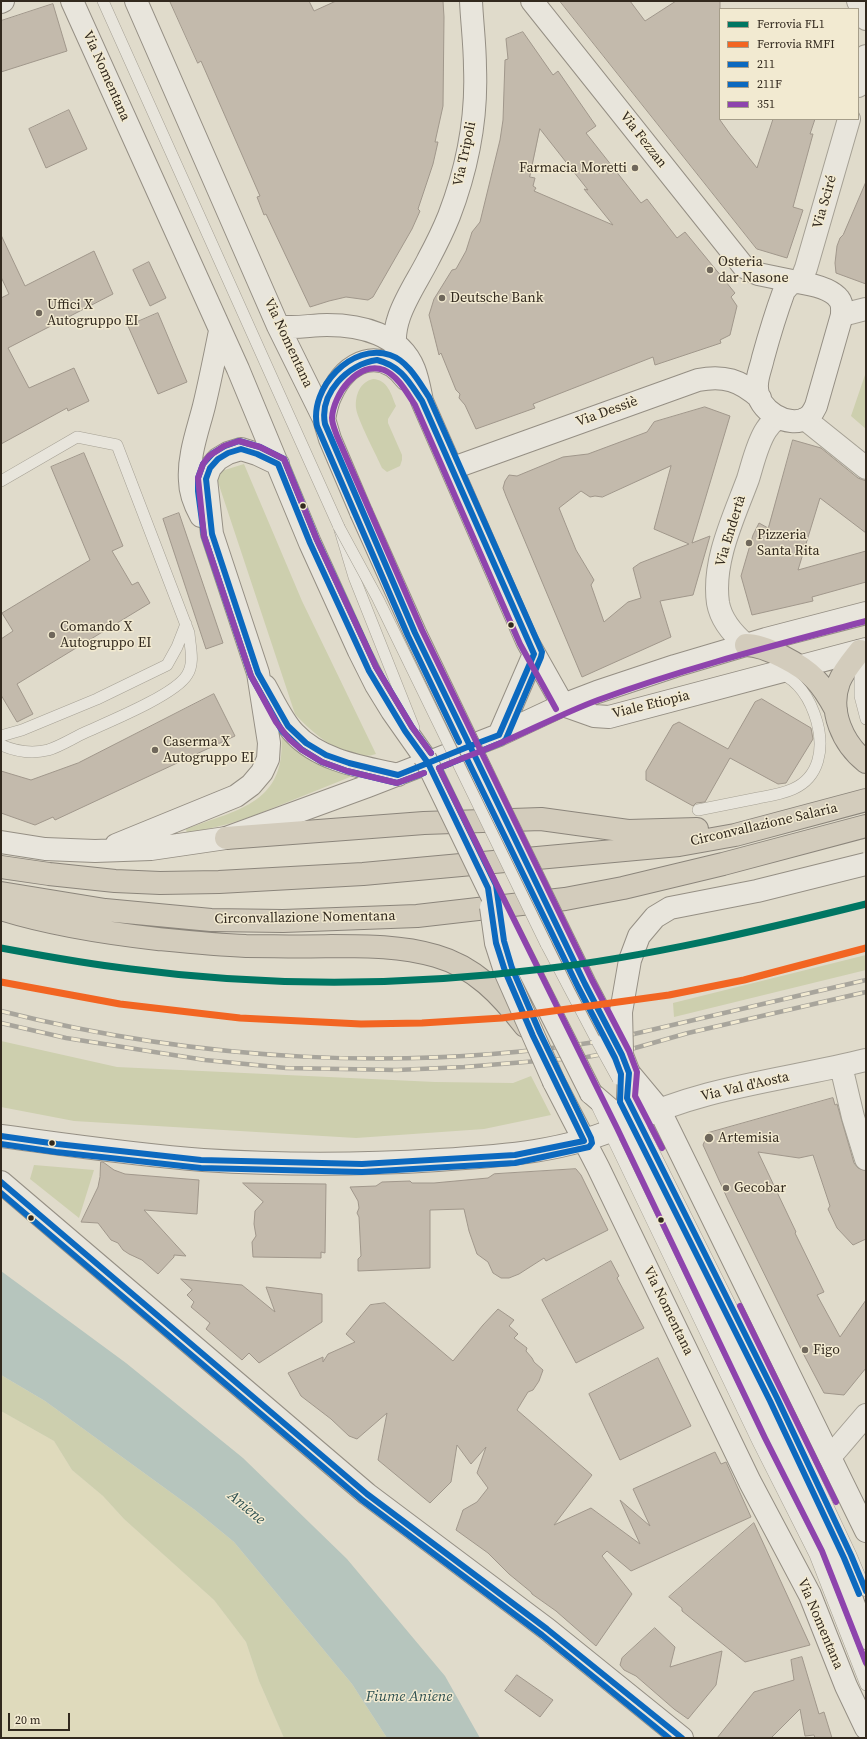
<!DOCTYPE html>
<html>
<head>
<meta charset="utf-8">
<style>
  body { margin:0 }
  #map { position:relative; width:867px; height:1739px; overflow:hidden; background:#e0dbcb; font-family:"Source Serif 4",serif }
  canvas { display:block }
  .frame { position:absolute; inset:0; border:2px solid #32291e; pointer-events:none }
  .legend { position:absolute; left:719px; top:8px; width:140px; height:112px; box-sizing:border-box; background:#f2ead1; border:1px solid #a59d89; margin:0; padding:5px 7px; list-style:none; font-size:12px; color:#32291e }
  .legend li { display:flex; align-items:center; gap:8px; height:20px }
  .legend b { width:20px; border:1px solid #a59d89 }
  .scale { position:absolute; left:8px; top:1713px; width:62px; height:18px; box-sizing:border-box; border:2px solid #32291e; border-top:0; padding-left:5px; font-size:12px; line-height:14px; white-space:nowrap; color:#32291e; -webkit-text-stroke:3px #f2ead1; paint-order:stroke }
</style>
</head>
<body>
<div id="map">
<canvas width="867" height="1739"></canvas>
<div class="frame"></div>
<ul class="legend">
<li><b style="height:5px;background:#007663"></b>Ferrovia FL1</li>
<li><b style="height:5px;background:#f26522"></b>Ferrovia RMFI</li>
<li><b style="height:5px;background:#0c69bf"></b>211</li>
<li><b style="height:5px;background:#0c69bf"></b>211F</li>
<li><b style="height:5px;background:#8e44ad"></b>351</li>
</ul>
<div class="scale">20 m</div>
</div>
<script>
const ctx = document.querySelector('canvas').getContext('2d');
ctx.lineJoin = 'round';
function paint(path, color) { ctx.fillStyle = color; ctx.fill(path, 'evenodd'); }
function stroke(path, color, width, dash) { ctx.strokeStyle = color; ctx.lineWidth = width; ctx.lineCap = dash ? 'butt' : 'round'; ctx.setLineDash(dash || []); ctx.stroke(path); }
function label(font, color, halo, rows, align = 'center') {
  ctx.font = font + ' "Source Serif 4",serif'; ctx.lineWidth = 3; ctx.setLineDash([]); ctx.textBaseline = 'middle'; ctx.strokeStyle = halo; ctx.fillStyle = color; for (const [text, x, y, turn = 0] of rows) {
    ctx.save(); ctx.translate(x, y); ctx.rotate((+turn || 0) * Math.PI / 180); ctx.textAlign = isNaN(turn) ? turn : align; if (halo) ctx.strokeText(text, 0, 0); ctx.fillText(text, 0, 0); ctx.restore();
  }
}
const farmland = new Path2D(`
  M1,1411l53,30 18,29 31,26 21,23 90,81 32,42 13,39 25,57h-283z`);
const green = new Path2D(`
  M866,372v57l-15,-13z
  M373,379c15,1 18,15 23,27l-8,13v4l14,32v5l-2,6 -13,6 -5,-4c-5,-12 -25,-49 -26,-60 -1,-13 4,-26 17,-29z
  M244,464l58,137 74,153c-28,10 -64,-21 -81,-40l-80,-241z
  M281,732l74,43 -102,41 -25,8 -41,10 -1,-5c53,-20 102,-26 95,-97z
  M866,955v15l-192,47 -1,-14z
  M1,1041l116,26 318,15 78,1 18,-7 20,39 -67,14 -128,9 -282,-17 -73,-14z
  M34,1165l60,5 -15,48 -49,-39z
  M1,1375l44,26 150,109 39,32 118,142 35,54h-103l-25,-57 -13,-39 -32,-42 -90,-81 -21,-23 -31,-26 -18,-29 -53,-30z`);
const water = new Path2D(`
  M1,1271l125,92 117,95 104,101 98,117 35,62h-93l-35,-54 -118,-142 -39,-32 -150,-109 -44,-26z`);
const building = new Path2D(`
  M170,1h139l5,10 22,-10h107l1,16 -1,89 -8,36h3l-5,22 -15,45 2,2 -8,18 -39,68 -5,3 -22,-3 -17,4 -19,6 -44,-93 -2,1 -7,-18 3,-1 -59,-135 -3,2z
  M560,1h70l15,20 31,-20h44v119l10,14 27,34 16,-49h42l-5,15h3l-20,73 10,3 -16,48 -30,-9z
  M53,4l14,47 -66,21v-51z
  M523,32l30,43 5,-4 38,55 -10,7 55,70 6,-4 30,39 8,-6 50,61 -4,4 6,9 -7,29 -10,5 1,3 -66,22 -2,-8 -120,47 2,4 -59,21 -11,-24 -6,-7 1,-4 -4,-4 -15,-37 -2,2 -10,-40 5,-16 18,-29 4,-1 10,-18 6,-19 8,-10 20,-82 3,-20 2,-60 3,-1 -2,-20zM540,129l48,61 -4,-1 29,36 -79,-34 2,-3 -3,-2 2,-8 -5,-1z
  M69,110l18,39 -41,19 -17,-39z
  M866,182v102l-30,-11 -1,-10 2,-17 3,-8 3,-3z
  M1,235l24,51 69,-35 19,43 -105,54 21,40 45,-20 15,33 -21,10 -1,-3 -66,36v-146l8,-4 -8,-17z
  M149,262l17,36 -16,8 -17,-36z
  M158,313l29,69 -29,12 -30,-68z
  M705,407l25,9 -38,127 18,-7 -17,59 -33,6 11,36 -89,40 -76,-181 -3,-8 2,-7 4,-6 8,1 46,-19 25,-3 59,-22 7,-10zM671,466l-17,63 35,15 -49,19 -7,5 8,30 -13,4 -24,20 -13,-37 3,-5 -18,-30 -17,-42 22,-17 9,6 5,-1 7,1z
  M793,440l28,8 37,30 8,3v52l-46,-35 -22,72 68,-19v31l-54,15 1,4 -61,14 -11,-39 12,-41 6,-12 9,5z
  M84,453l39,93 -11,5 20,34 6,-3 12,21 -133,81 16,30 -16,8 -16,-27v-56l12,-8 -11,-18 88,-53 -39,-93z
  M179,513l44,130 -17,6 -43,-130z
  M214,694l21,42 -180,84 -2,-3 -18,8 -34,-12v-42l30,9 47,-17z
  M762,699l49,29 2,11 -27,44 -8,1 -48,-26 -25,44 -9,1 -3,3 -47,-26v-9l27,-46 6,-3 49,27 27,-47z
  M833,1098l2,7 2,-1 17,59 4,5 8,3v68l-13,6 -16,-17 -9,-19 2,-3 -17,-51 -14,3 -41,-6 38,80 -1,1 29,59 -7,3 23,42 26,-37v68l-22,27 -20,-2 -19,-36 -77,-157 -25,-55 5,-12z
  M101,1162h2l11,8 11,4 74,6 -2,34 -53,-4 42,46 -12,-1v2l-16,17 -16,-14 -13,-6 -6,-4 -5,-7 -7,-3 -13,-17 -17,-1 17,-35 2,-10z
  M576,1169l5,6 27,55 -62,31 -2,-3 -25,16 -10,4h-8l-8,-5 -5,-11 -11,-8 -8,-23 -5,-22 -34,1v58l-72,3v-12l3,-3 -2,-39 -2,-4 2,-5 -1,-7 -8,-14 26,-1 6,-4 28,-1 2,2h22l54,-5 6,-4z
  M243,1183l83,1 -1,69 -4,-1v6l-68,-1 -1,-15 4,-6 -2,-12 1,-13 8,-9z
  M611,1261l8,15 -2,2 27,50 -68,35 -34,-63z
  M181,1279l61,6 33,27 -9,-25 56,7v28l-63,41 -10,-10 -7,7 -36,-31 4,-6 -19,-16 3,-5 -7,-7 5,-5z
  M385,1303l68,58 30,-36 15,-16 16,11 -5,6 9,8 -4,4 13,10 -1,3 6,7 2,4 9,8 -4,11 -6,9 -5,2 -11,18 75,65 -38,50 37,-17 49,36 -20,-44 30,26 -17,-37 82,-37 6,12 5,-2 25,55 -120,54 -24,-20 -5,5 30,38 -36,52 -40,-35 -24,-17 -1,-2 -22,-18 -21,-21 -32,-23 7,-20 14,-8 11,-14 -11,-15 9,-26 -15,17 -14,-19 -6,37 -21,21 -52,-43 9,-47 -30,26 -8,-3 -18,-17 -30,-23 -13,-23 35,-16v5l5,-8 27,-12 -9,-8 24,-29z
  M658,1358l33,68 -71,34 -31,-66z
  M754,1523l56,122 -65,17 -63,-51v-3l-13,-11z
  M655,1628l20,19 -5,20 52,-16 -6,34 -28,34 -14,-10 -38,-33 -12,-6 -4,-5 2,-7z
  M802,1657l17,57 5,-2 8,26h-17l-1,-3 -9,1 -5,-27 -29,29h-54l37,-46 40,-12 -3,-20z
  M517,1675l36,25 -13,17 -35,-26z`);
const lane = new Path2D(`
  M103,1l236,526 15,50 60,151
  M1,481l76,-44 40,8 72,188c1,14 6,30 -2,42 -12,20 -79,47 -103,58 -11,5 -23,13 -36,17 -16,4 -31,2 -47,-5
  M860,656v40l6,23
  M1,736l21,-6 75,-31 70,-34 10,-18 9,-23
  M698,810c20,-4 40,-8 60,-12 11,-2 24,-4 35,-9 27,-12 31,-41 24,-67 -6,-21 -16,-40 -37,-49
  M546,944l51,97
  M597,1106l161,336 57,113 51,130
  M636,1116l141,282 74,157 15,36`);
const street = new Path2D(`
  M858,1l8,18
  M858,86l8,-30
  M797,282l5,-4 4,-10 43,-149
  M842,315l24,-6
  M805,419l61,49
  M746,645c-13,-11 -25,-25 -28,-42 -6,-42 16,-86 30,-124 5,-16 9,-35 18,-49 3,-5 7,-9 13,-12
  M841,1066l12,51 13,42
  M627,1124c74,-37 159,-44 239,-64
  M830,1457l36,-42`);
const secondary = new Path2D(`
  M72,1l166,368 72,174 49,108 17,34 16,26 33,47
  M136,1l142,325 46,93 6,20 31,73
  M532,1l212,266 14,7 39,8
  M1,2l2,-1
  M797,282c13,2 34,6 42,17 4,5 3,11 3,16l-26,91c-2,4 -4,9 -9,12 -19,11 -50,-8 -50,-30 -1,-10 4,-20 6,-30 6,-22 13,-45 21,-67l6,-7z
  M278,326c17,3 32,-1 49,-1 34,0 73,9 87,44 4,10 6,22 8,32l105,240 36,64
  M397,355c-10,-33 17,-67 31,-95 8,-15 15,-29 21,-44 18,-47 28,-99 26,-148 0,-23 -3,-45 -4,-67
  M324,419c2,-8 3,-17 7,-24 15,-35 50,-49 75,-16
  M453,468l245,-88c26,-5 42,0 62,18
  M201,516c-6,-11 -11,-22 -11,-35 -2,-25 8,-51 14,-75 6,-25 11,-50 16,-75
  M265,686c9,16 17,34 29,47 26,28 68,34 104,42
  M563,705l31,11 15,1 257,-68
  M499,735l35,-81
  M1,842l44,7 50,2 56,-2 75,-11 142,-52 131,-51 64,-30 34,-13 78,-26 91,-27 100,-26
  M116,845l120,-49 15,-11 11,-13 6,-13 1,-16 -11,-70 -46,-139 -6,-55 4,-11 8,-9 10,-6 13,-4 16,5 21,10
  M629,1073l30,36 207,422
  M554,1082l44,85 152,315 60,113 36,91 20,42
  M591,1093l36,31 195,406 22,48 22,60
  M627,1124l2,-51
  M1,1136c67,9 134,19 202,24 78,5 156,5 235,0 65,-4 129,-8 189,-36
  M1,1182l366,312 180,135 135,109`);
const highway = new Path2D(`
  M746,645c19,0 56,20 69,34 9,9 15,20 21,31
  M860,651c-7,9 -16,19 -21,31 -11,29 4,62 27,80
  M226,838l198,-15 117,-4 87,12 69,-2
  M1,867l48,7 66,7 45,2 59,-1 144,-8 316,-29 56,-10 131,-35
  M1,893l104,17 106,10 72,1 134,-5 148,-17 58,-11 100,-24 143,-38
  M1,909c51,16 104,24 157,30 30,3 59,6 88,7 28,0 57,1 85,0 36,0 70,0 105,10 39,11 65,39 89,70`);
const rail = new Path2D(`
  M1,1011c199,50 405,62 607,29l258,-60
  M1,1023l65,15 139,22 81,8 111,2 67,-3 123,-10 48,-9 53,-15 178,-41`);
const laneBridge = new Path2D(`
  M339,527l39,72 168,345
  M597,1041l21,38`);
const secondaryBridge = new Path2D(`
  M361,512l54,121 83,173 87,178 37,71 7,18
  M425,758l63,130 103,205
  M491,907l5,36 9,28 49,111
  M622,1052l-1,-40 9,-52 9,-24 16,-19 15,-9 87,-17 109,-27`);
const bus1 = new Path2D(`
  M377,360c24,6 32,22 45,41l112,253 -35,81 -29,11 -55,-113 -90,-209c-6,-31 23,-60 52,-64z
  M241,449l16,5 21,10 32,79 59,128 36,60 23,32 -30,12 -49,-12 -23,-8 -20,-12 -18,-17 -30,-53 -46,-139 -6,-55 4,-11 8,-9 10,-6z
  M470,746l115,238 37,71 7,18 -2,25 150,300 74,157 15,36
  M428,763l42,-17
  M1,1136l56,8 144,16 161,4 153,-9 69,-14 -51,-105 -28,-65 -9,-28 -8,-55 -60,-125
  M1,1182l366,312 180,135 135,109`);
const bus2 = new Path2D(`
  M459,742l-51,-106 -91,-210c-8,-38 35,-84 73,-71 18,6 29,27 39,42l113,255 -1,5 -35,82 -3,3 -22,9
  M424,773l-27,10 -50,-12 -25,-9 -21,-13 -19,-18 -31,-55 -47,-140 -6,-45v-13l5,-14 10,-11 12,-7 14,-5 21,6 24,12 33,81 59,127 36,60 19,26
  M1,1144l55,8 145,16 161,4 153,-9 74,-16 3,-4 -1,-5 -51,-105 -28,-65 -8,-27 -8,-56 -57,-117 27,-11 112,230 37,71 6,16 -1,28 150,299 74,157 15,36
  M1,1193l361,307 180,135 127,103`);
const bus3 = new Path2D(`
  M866,621c-90,24 -181,47 -268,79 -32,12 -63,28 -95,42 -21,9 -43,17 -64,26l178,360 148,310 57,113 44,112
  M556,709l-36,-65 -105,-239c-8,-12 -17,-29 -31,-35 -26,-10 -51,25 -52,48 0,6 3,12 5,18l85,194 170,350 37,71 8,21 -2,24 27,52
  M424,773l-27,10 -50,-12 -25,-9 -20,-12 -13,-11 -13,-17 -25,-46 -47,-140 -6,-58 5,-14 6,-8 15,-10 15,-5 21,6 24,12 33,81 59,127 36,60 19,26
  M740,1306l96,196`);
const rail1 = new Path2D(`
  M1,948c43,8 86,16 130,21 136,18 276,17 412,0 108,-13 218,-39 323,-65`);
const rail2 = new Path2D(`
  M1,982l119,22 120,14 121,6 61,-1 80,-5 167,-23 75,-15 122,-32`);
const markers = [
  [635,168,4,"#6f675b"],
  [710,270,4,"#6f675b"],
  [442,298,4,"#6f675b"],
  [39,313,4,"#6f675b"],
  [303,506,3.5,"#32291e"],
  [749,543,4,"#6f675b"],
  [511,625,3.5,"#32291e"],
  [52,635,4,"#6f675b"],
  [155,750,4,"#6f675b"],
  [709,1138,5,"#6f675b"],
  [52,1143,3.5,"#32291e"],
  [726,1188,4,"#6f675b"],
  [31,1218,3.5,"#32291e"],
  [661,1220,3.5,"#32291e"],
  [805,1350,4,"#6f675b"]
];
const streetNames = [
  ["Via Nomentana",106,76,66],
  ["Via Fezzan",643,140,52],
  ["Via Tripoli",465,154,-78],
  ["Via Sciré",825,202,-74],
  ["Via Nomentana",288,343,65],
  ["Via Dessiè",607,412,-20],
  ["Via Endertà",731,531,-73],
  ["Viale Etiopia",651,705,-14],
  ["Circonvallazione Salaria",764,825,-13],
  ["Circonvallazione Nomentana",305,918,-1],
  ["Via Val d'Aosta",745,1087,-13],
  ["Via Nomentana",668,1311,64],
  ["Via Nomentana",820,1624,67]
];
const poiNames = [
  ["Farmacia Moretti",627,168,"right"],
  ["Osteria",718,262],
  ["dar Nasone",718,278],
  ["Deutsche Bank",450,298],
  ["Uffici X",47,305],
  ["Autogruppo EI",47,321],
  ["Pizzeria",757,535],
  ["Santa Rita",757,551],
  ["Comando X",60,627],
  ["Autogruppo EI",60,643],
  ["Caserma X",163,742],
  ["Autogruppo EI",163,758],
  ["Artemisia",718,1138],
  ["Gecobar",734,1188],
  ["Figo",813,1350]
];
const waterNames = [
  ["Aniene",246,1508,40],
  ["Fiume Aniene",409,1697]
];
paint(farmland, '#dfdabc');
paint(green, '#cdcfae');
paint(water, '#b6c5bd');
paint(building, '#c3baac');
stroke(building, '#a0978b', 1);
stroke(lane, '#a5a094', 12);
stroke(street, '#a5a094', 24);
stroke(secondary, '#958f84', 24);
stroke(highway, '#8b857b', 24);
stroke(lane, '#e8e5dc', 11);
stroke(street, '#e8e5dc', 22);
stroke(secondary, '#e8e5dc', 22);
stroke(highway, '#d3ccbc', 22);
stroke(rail, '#a8a59c', 4.5);
stroke(rail, '#f2ead1', 3, [9]);
stroke(laneBridge, '#a5a094', 12, []);
stroke(secondaryBridge, '#958f84', 24, []);
stroke(laneBridge, '#e8e5dc', 11);
stroke(secondaryBridge, '#e8e5dc', 22);
stroke(bus1, '#0c69bf', 6);
stroke(bus2, '#0c69bf', 6);
stroke(bus3, '#8e44ad', 6);
stroke(rail1, '#007663', 7);
stroke(rail2, '#f26522', 7);
for (const [x, y, r, color] of markers) { const dot = new Path2D(); dot.arc(x, y, r, 0, 2 * Math.PI); ctx.fillStyle = color; ctx.fill(dot); stroke(dot, '#f2ead1', 1.5); }
label('14px', '#32291e', '#f2ead1', streetNames);
label('14px', '#32291e', '#f2ead1', poiNames, 'left');
label('italic 15px', '#2e5151', '#f2ead1', waterNames);
</script>
</body>
</html>
